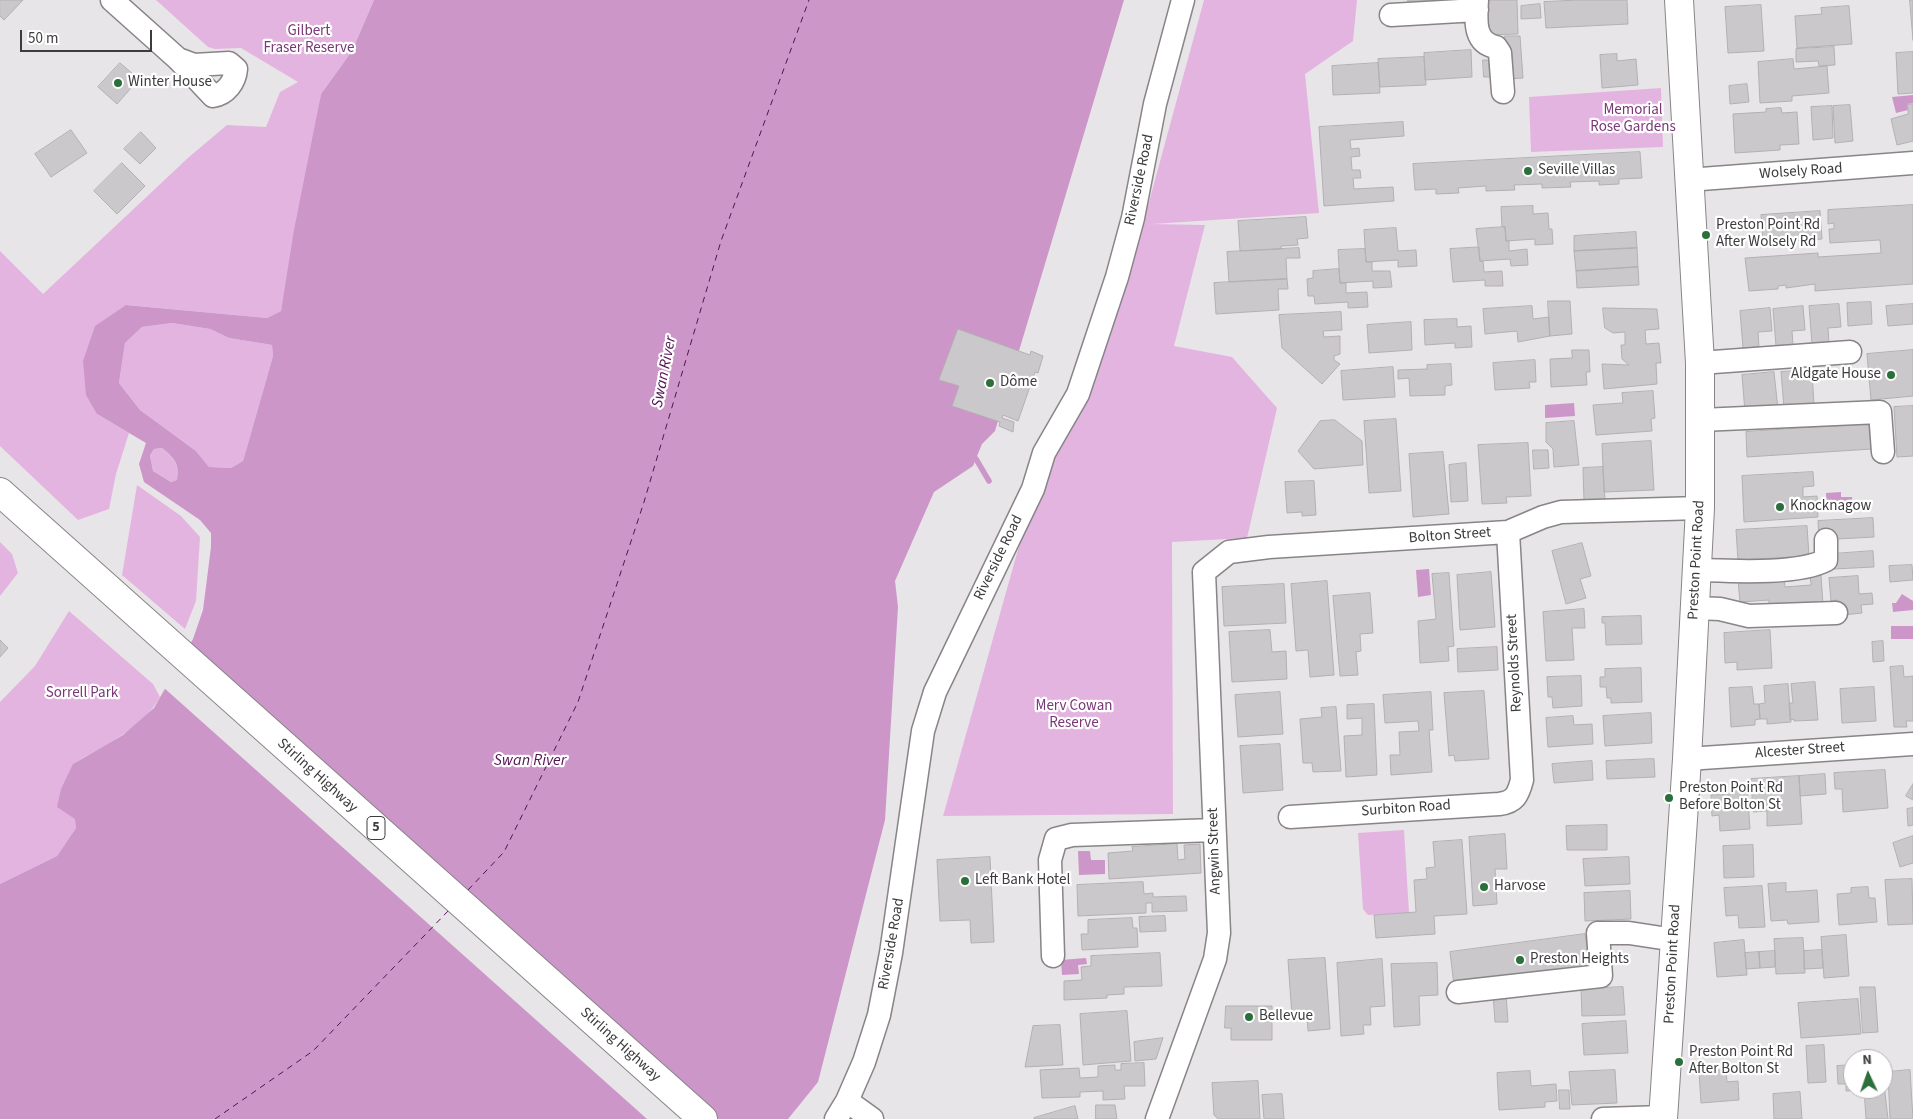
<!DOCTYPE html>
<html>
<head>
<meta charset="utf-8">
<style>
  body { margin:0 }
  #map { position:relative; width:1913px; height:1119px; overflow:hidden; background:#e8e5e8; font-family:"Source Sans 3",sans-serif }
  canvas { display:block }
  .north { position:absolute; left:1843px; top:1049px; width:50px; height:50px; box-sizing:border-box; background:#fff; border:1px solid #b1b1b1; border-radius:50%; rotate:357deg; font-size:14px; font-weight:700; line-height:20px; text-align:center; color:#3d3c3d }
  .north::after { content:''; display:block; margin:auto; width:18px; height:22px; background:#2b6f3a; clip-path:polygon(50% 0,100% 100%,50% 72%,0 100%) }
  .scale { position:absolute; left:20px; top:30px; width:132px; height:22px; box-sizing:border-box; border:2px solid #3d3c3d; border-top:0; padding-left:6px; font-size:15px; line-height:18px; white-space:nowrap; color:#3d3c3d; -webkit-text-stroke:4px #fff; paint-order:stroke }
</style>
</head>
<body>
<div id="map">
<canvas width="1913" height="1119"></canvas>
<div class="north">N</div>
<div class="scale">50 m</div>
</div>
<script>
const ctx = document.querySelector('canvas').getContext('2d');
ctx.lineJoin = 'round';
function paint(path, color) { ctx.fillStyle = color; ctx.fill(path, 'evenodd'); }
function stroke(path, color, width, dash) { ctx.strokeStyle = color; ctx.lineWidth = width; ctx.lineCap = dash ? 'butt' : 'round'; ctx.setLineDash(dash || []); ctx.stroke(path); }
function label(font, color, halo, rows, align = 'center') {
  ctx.font = font + ' "Source Sans 3",sans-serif'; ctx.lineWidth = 4.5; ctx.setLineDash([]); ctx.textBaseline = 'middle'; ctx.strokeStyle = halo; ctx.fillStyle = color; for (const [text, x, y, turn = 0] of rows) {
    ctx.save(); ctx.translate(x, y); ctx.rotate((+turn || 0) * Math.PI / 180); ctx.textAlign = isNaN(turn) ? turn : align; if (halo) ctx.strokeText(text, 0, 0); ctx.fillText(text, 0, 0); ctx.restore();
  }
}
const green = new Path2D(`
  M156,0h218l-22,51 -31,43 -40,217 -14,7 -140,-13 -30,109 32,19 -13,41 -7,35 -31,11 -78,-74v-195l43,43 146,-137 38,-32 39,2 14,-35 18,-10 -57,-34 -26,1 -7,-2z
  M1204,0h153l-4,41 -48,33 14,139 -166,11 52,1 -31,121 58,11 45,51 -30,130 -75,4 1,272 -230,2 78,-277 88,-209 34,-106z
  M1661,88l2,59 -132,5 -2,-55z
  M172,323l38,6 19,9 43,7 1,11 -30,105 -12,7 -22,-1 -13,-16 -56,-41 -21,-27 6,-40 17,-16z
  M162,448c11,10 18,16 15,32l-6,2 -18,-11 -3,-17 4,-5z
  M137,485l44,31 19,21 -4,64 -11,28 -63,-54z
  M0,542l12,12 6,19 -18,23z
  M69,611l84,73 7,13c-18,33 -57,48 -87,67l3,64 -19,28 -57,28v-182l35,-36z
  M1404,830l5,83 -41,2 -5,-6 -5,-76z`);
const water = new Path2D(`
  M374,0h750l-129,431 -13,13 -9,22 -39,26 -39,89 3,26 -13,213 -67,262 -30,37h-788v-235l57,-28 19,-28 -1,-9 -18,-12 4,-18 12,-25 50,-29 31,-27 39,-69 10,-29 8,-63v-14l-11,-13 -56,-38 -5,-18 7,-21 -49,-29 -11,-19 -3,-34 12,-35 31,-21 141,13 14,-7 13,-81 27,-136 31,-43zM172,323l38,6 19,9 43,7 1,11 -30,105 -12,7 -22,-1 -13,-16 -56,-41 -21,-27 6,-40 17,-16zM162,448c12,10 18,16 15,32l-6,2 -18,-11 -3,-16 4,-6z
  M1913,95v8l-6,1 1,6 -12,3 -4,-16z
  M1574,403l1,13 -30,2v-13z
  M1841,492v5h11l1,10 -26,2 -1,-16z
  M1429,569l2,26 -13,2 -2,-27z
  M1902,594l11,7v9l-20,2 -1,-9h4z
  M1891,626h22v13h-22z
  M1078,851h12l1,9h14v14l-26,1z
  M1086,958l1,6 -9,1 1,9 -17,1 -1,-15z`);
const pier = new Path2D(`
  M187,644l532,475h-72l-484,-432z`);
const stream = new Path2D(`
  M976,459l13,22`);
const ferry = new Path2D(`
  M468,890l36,-38 74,-150 66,-200 77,-261 88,-241
  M215,1119l98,-68 137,-142`);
const building = new Path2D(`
  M0,0h23l-19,20 -4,-4z
  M1408,0h61l-60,4z
  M1487,0h30l1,34 -30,1z
  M1579,0h48l1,24 -82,4 -2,-26z
  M1910,0h3v40z
  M1540,4l1,14 -20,1v-13z
  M1761,5l3,46 -36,2 -3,-46z
  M1849,6l3,38 -55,4 -2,-32 27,-2 -1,-6z
  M1505,36h15l3,42 -15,1z
  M1834,47l1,18 -16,1 -1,-5 -22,1v-13z
  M1471,50l1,27 -47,3 -1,-27z
  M1913,52v41l-15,1 -2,-41z
  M1617,54v7l19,-2 2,26 -36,3 -2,-33z
  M1424,57l2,28 -46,2 -2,-28z
  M1793,59l1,10 33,-3 2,27 -37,3v5l-32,2 -2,-41z
  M1483,60h11v17h-10z
  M120,63l19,16 -22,25 -19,-17z
  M1378,63l2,30 -47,2 -1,-29z
  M1747,84l2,18 -19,2 -1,-18z
  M1908,104h5v37l-16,4 -6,-26 17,-5z
  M1850,105l3,36 -18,2 -2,-37z
  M1832,106l1,32 -20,2 -2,-33z
  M1781,108l1,5 15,-1 2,32 -19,1v5l-45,3 -2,-39 33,-2v-3z
  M1403,122l1,14 -54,4 1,9 8,-1 1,8 -9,1 1,13h8l1,8h-8l1,11 39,-2 1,14 -70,5 -5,-79z
  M71,130l16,23 -36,24 -16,-23z
  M141,132l15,16 -16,16 -16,-15z
  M1640,152l2,26 -23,1v5l-20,1v-4l-29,1 1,5 -29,1v-4l-28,1 1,5 -29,1v-5l-28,2 1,5 -23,1v-5l-21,1 -2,-26z
  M122,163l23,23 -28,28 -23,-23z
  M1913,205v79l-98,7v-7l-29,4v-3l-8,1v3l-29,2 -4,-33 73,-5v4l63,-4 -1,-13 -50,3 -1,-14h5v-6l-6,1v-14z
  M1533,206v8l15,-1 1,16h3l1,15 -18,1v-6l-29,2 -1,-14h-3l-1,-20z
  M1820,211l2,28 -59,4 -2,-28z
  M1306,217l2,21 -11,1 1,6 -17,1v3l-41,2 -2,-30z
  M1505,227l1,14h3v10l18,-2 1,16 -17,1 -1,-7 -30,2 -4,-32z
  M1396,228l2,23 18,-1 1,16 -19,1v-7l-32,2 -2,-32z
  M1636,232l1,16 -63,3v-15z
  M1477,247h2l1,14h3l1,11 18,-1 1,15h-18v-6l-32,2 -3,-33z
  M1299,248l1,10h-14l1,21 -58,3 -2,-30z
  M1637,248l1,19 -62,4 -2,-20z
  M1365,249l1,13h6v9h18l2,16 -19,1v-7l-33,2 -2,-33z
  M1638,267l1,18 -62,3 -1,-17z
  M1339,269l1,14h6v10l21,-1 1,15 -20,1v-6l-33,2 -1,-8h-6l-1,-17 6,-1v-7z
  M1287,279l1,10h-10l1,21 -63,4 -2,-31z
  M1548,301h22l2,33 -22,2z
  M1871,302l1,22 -24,2 -1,-23z
  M1839,304l2,23 -13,1 1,15 -17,1 -3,-38z
  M1913,304v20l-25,2 -2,-20z
  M1532,306l1,13 16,-2 1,19 -32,6 -1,-11 -32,3 -2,-25z
  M1803,306l2,24 -13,1 1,14 -17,1 -3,-37z
  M1603,308l54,1 2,20 -14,1 1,14 13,-1 2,20h-5l1,21 -53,5 -2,-25 27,1 -7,-6 -1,-14h4v-13l-12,1 -8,-5z
  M1770,308l2,23 -14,1 1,15 -16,1 -3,-37z
  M1341,312l1,18 -19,1 1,6 16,-1v18l-6,2v4l6,4 -18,20 -40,-36 -3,-33z
  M1457,319v8l14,-1 1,21 -17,1v-5l-30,2 -1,-25z
  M1411,322l1,28 -43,3 -2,-28z
  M958,329l72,26 1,-4 12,5 -5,17 -3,-1 -17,49 -15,-6 -1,3 12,4 -1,10 -14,-6 1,-4 -48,-16 7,-20 -20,-6z
  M1572,350h17l1,22h-4l1,13 -36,2 -1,-28 22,-1z
  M1913,350v46l-42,4 -4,-46z
  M1535,360l1,22h-7l1,6 -35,2 -2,-27z
  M1451,364l1,21 -7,1v9l-35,1 -1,-18 -11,1v-9l29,-1v-4z
  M1393,367l2,30 -52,3 -2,-29z
  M1812,370l2,36 -30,2 -3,-36z
  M1774,372l4,37 -33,3 -3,-37z
  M1653,391l2,27 -4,1 1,12 -56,4 -3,-30 30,-2 -1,-10z
  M1913,406v50l-16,1 -3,-50z
  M1396,419l5,72 -32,2 -5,-72z
  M1335,420l27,21 1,24 -49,4 -16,-18 22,-30z
  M1574,421l5,44 -25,2 -1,-18 -7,-7v-19z
  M1870,424l2,25 -125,8 -1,-25z
  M1651,441l3,49 -50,2 -2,-48z
  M1528,443l3,53 -25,1 1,6 -25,1 -4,-59z
  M1533,450h15l1,18 -15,1z
  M1443,452l6,62 -36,3 -4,-63z
  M1466,463l2,38 -17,1 -2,-37z
  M1603,467l2,34h-21l-1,-33z
  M1813,472l1,14 -11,1v10l14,-1 1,21 -74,5 -2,-46z
  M1314,481l2,34 -14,1v-4l-15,1 -2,-31z
  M1873,518l1,19 -55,3 -1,-19z
  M1807,526l2,30 -71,4 -2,-30z
  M1582,543l9,33 -11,3 6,19 -20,6 -14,-53z
  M1873,551l1,16 -40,2 -2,-15z
  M1912,565l1,15 -23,2 -1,-16z
  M1491,572l4,55 -35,3 -3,-55z
  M1449,573l5,73 -6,1 1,14 -29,2 -2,-42 18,-2 -4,-45z
  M1810,575h11l2,30 -54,3v-8l-29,2 -2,-22 46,-3 1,10 26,-2z
  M1858,576l1,18 13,-1 1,11 -12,1 1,8 -19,2 -5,-15 -7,1 -2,-23z
  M1327,581l7,94 -24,2 -2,-27 -12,1 -5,-67z
  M1284,584l2,39 -62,3 -2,-39z
  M1370,593l3,40 -13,1 1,17 -5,1 2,23 -18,1 -7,-80z
  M1584,609l1,19h-13l2,32 -28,1 -3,-49z
  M1641,616l1,28 -36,1 -1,-22h-3v-6z
  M1270,630l2,22 14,-1 1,28 -55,3 -3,-50z
  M1770,630l2,38 -35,2v-8l-12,1 -1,-30z
  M0,640l8,8 -8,9z
  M1883,641l1,20 -11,1 -1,-20z
  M1497,647l1,23 -40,2 -1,-23z
  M1903,666l1,11 9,-1v45h-7l1,6h-13l-4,-60z
  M1641,668l1,34 -31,1v-5h-4l-1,-11h-6v-10h5v-8z
  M1581,676l1,30 -29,2 -1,-11h-4l-1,-20z
  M1815,682l3,38 -24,1v-2l-4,1 -1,-17h4l-2,-19z
  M1788,684l3,38 -24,2v-5h-7l-1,-15 6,-1 -1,-17z
  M1752,687l2,17h5l1,15 -5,1v5l-24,2 -2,-39z
  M1874,687l2,34 -34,2 -2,-34z
  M1484,691l5,68 -34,2 -1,-6 -5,1 -5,-63z
  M1280,692l3,42 -45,3 -3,-42z
  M1431,692l2,38h-4l3,42 -41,3 -1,-20h10l-1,-23 20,-1 -1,-10 -33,2 -2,-28z
  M1374,704l3,71 -31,2 -2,-41 18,-1v-17l-15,1v-14z
  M1336,707l5,64 -28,1 -1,-9h-9l-3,-44 22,-2 -1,-9z
  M1651,713l1,30 -47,3 -2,-30z
  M1573,716l1,9 18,-1 1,20 -45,3 -2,-29z
  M1280,744l3,46 -40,3 -3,-47z
  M1654,759l1,18 -48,2 -1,-18z
  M1592,761l1,19 -39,3 -2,-19z
  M1885,770l3,38 -45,4 -1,-23h-7l-1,-16z
  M1825,774l1,20 -26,2 -1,-20z
  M1799,776l3,48 -35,2v-15l-14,1 -2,-33z
  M1913,784v16l-7,-4z
  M1747,786l3,43 -30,2 -1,-16 -7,1 -1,-21 22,-1v-6z
  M1913,808v17l-5,1 -1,-17z
  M1607,825v25h-40l-1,-24z
  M1505,834l2,35h-12l2,35 -24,2 -4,-69z
  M1913,836v27l-13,4 -7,-24z
  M1462,840l5,74 -33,2 1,18 -59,4 -2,-23 42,-3 -2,-32 13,-1 -1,-11 9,-1 -2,-25z
  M1177,844l1,16 7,-1 -1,-14 16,-1 1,29 -92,6 -1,-26 25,-2 -1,-4z
  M1753,845l1,32 -30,1 -1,-32z
  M990,857l4,85 -23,1 -1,-23 -30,1 -3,-61z
  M1629,857l1,27 -45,2 -2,-27z
  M1912,879l1,45 -25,1 -3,-45z
  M1143,882l1,12 9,-1v4l33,-1 1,15 -35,1v-9h-6v10l-68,3 -1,-31z
  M1786,883v9l31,-2 2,32 -31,2 -1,-4 -16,1 -3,-37z
  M1762,886l3,41 -26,1 -1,-13 -12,1 -2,-28z
  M1868,887l1,11h6l2,24 -38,3 -2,-31 14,-1v-5z
  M1630,891l1,28 -46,2 -1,-28z
  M1165,916l1,15 -26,1 -1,-15z
  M1132,918l1,10h4l1,19 -56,3 -1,-16h7v-14z
  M1585,934l5,34 -136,17 -4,-33z
  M1846,935l3,41 -25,2 -3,-41z
  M1803,938l2,35 -29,1 -2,-35z
  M1744,940l3,35 -30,2 -3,-34z
  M1822,950l1,18 -19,1v-18z
  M1775,951v16l-15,1 -1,-16z
  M1759,952l1,16 -14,1 -1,-16z
  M1160,953l2,33 -38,1v7l-17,1v3l-43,2v-19l18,-1 -1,-13 10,-1v-10z
  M1325,958l5,71 -22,2 -1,-16 -15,1 -4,-56z
  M1382,959l3,47 -15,1 1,18h-8l1,9 -23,2 -4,-73z
  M1437,963l1,32 -19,1 1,29 -26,2 -3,-63z
  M1623,987l2,28 -43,1 -1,-27z
  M1860,987h15l3,45 -15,1z
  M1506,993l2,29h-13l-2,-28z
  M1858,999l3,35 -60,4 -3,-35z
  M1226,1006h46v34h-41v-12h-6z
  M1127,1011l4,50 -48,4 -3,-51z
  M1626,1021l2,32 -44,2 -2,-31z
  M1060,1025l3,40 -38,2 8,-41z
  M1163,1038l-7,21 -21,2 -1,-19z
  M1824,1045l2,37 -18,1 -2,-37z
  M1144,1063l1,23h-21l1,13 -22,1v-9l-23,1v5l-38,1 -2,-28 39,-2 1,10 18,-1v-11l17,-1v5h6v-6z
  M1853,1065v24l8,1 -15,1v-7h-8l-1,-18z
  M1615,1070l2,33 -45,2 -3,-33z
  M1726,1070l1,12 11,-1 1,19 -38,3 -2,-31z
  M1910,1070l3,49h-23l-2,-47z
  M1530,1071l1,15 25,-2 1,17 -12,1v5l-46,3 -2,-37z
  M1883,1075l5,44h-22l-2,-30h19z
  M1258,1081l2,38h-42l-4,-4 -2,-32z
  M1559,1090h10l1,19h-10z
  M1800,1092l2,27h-28l-1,-25z
  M1282,1094l2,25h-20l-2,-24z
  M1096,1105h19l2,14h-21z
  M1075,1106l3,13h-44v-1z`);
const minor = new Path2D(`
  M112,0l66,59 35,37c13,-2 22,-14 23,-27l-7,-6 -35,2 -16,-6
  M1477,0c-1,19 -4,43 19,47l4,6 3,39
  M1391,15l86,-5
  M1688,180l225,-17
  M1700,363l150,-11
  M1701,420l179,-8 3,40
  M1698,570c33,1 100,5 128,-10v-20
  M1696,608l24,1 29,7 87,-3
  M1687,759l226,-15
  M1290,817l209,-13c16,-2 19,-9 23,-24l-14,-248
  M1053,956l-3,-96 6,-21 16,-4 142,-5
  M1458,992l143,-16 -3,-43h31l46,7
  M847,1101l25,18
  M836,1119l11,-18 17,-39 15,-47 12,-62 32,-222 12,-39 98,-203 11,-36 34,-59 39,-117 16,-59 22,-114 28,-104
  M1157,1119l58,-160 4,-26 -15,-361 25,-20 40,-5 239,-15 35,-15 18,-5 139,-4
  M1603,1119l60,-2`);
const major = new Path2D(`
  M1663,1119l24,-360 13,-251v-145l-21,-363`);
const highway = new Path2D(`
  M0,492l703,627`);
const markers = [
  [118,83,5,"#2b6f3a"],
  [1528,171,5,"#2b6f3a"],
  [1706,235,5,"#2b6f3a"],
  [1891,375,5,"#2b6f3a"],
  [990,383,5,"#2b6f3a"],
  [1780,507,5,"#2b6f3a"],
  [1669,798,5,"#2b6f3a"],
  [965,881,5,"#2b6f3a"],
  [1484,887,5,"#2b6f3a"],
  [1520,960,5,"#2b6f3a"],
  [1249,1017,5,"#2b6f3a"],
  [1679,1062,5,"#2b6f3a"]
];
const shields = [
  [376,828,18]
];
const shieldNames = [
  ["5",376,828]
];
const parkNames = [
  ["Gilbert",309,32],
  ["Fraser Reserve",309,49],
  ["Memorial",1633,111],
  ["Rose Gardens",1633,128],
  ["Sorrell Park",82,694],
  ["Merv Cowan",1074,707],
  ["Reserve",1074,724]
];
const poiNames = [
  ["Winter House",128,83],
  ["Seville Villas",1538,171],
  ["Preston Point Rd",1716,226],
  ["After Wolsely Rd",1716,243],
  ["Aldgate House",1881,375,"right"],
  ["Dôme",1000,383],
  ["Knocknagow",1790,507],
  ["Preston Point Rd",1679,789],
  ["Before Bolton St",1679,806],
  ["Left Bank Hotel",975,881],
  ["Harvose",1494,887],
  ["Preston Heights",1530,960],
  ["Bellevue",1259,1017],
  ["Preston Point Rd",1689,1053],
  ["After Bolton St",1689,1070]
];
const streetNames = [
  ["Wolsely Road",1801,172,-4],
  ["Riverside Road",1140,180,-78],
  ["Bolton Street",1450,536,-4],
  ["Riverside Road",999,558,-64],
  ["Preston Point Road",1697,560,-87],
  ["Reynolds Street",1515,663,-93],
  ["Alcester Street",1800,751,-4],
  ["Stirling Highway",317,776,42],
  ["Surbiton Road",1406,809,-4],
  ["Angwin Street",1215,851,-92],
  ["Riverside Road",892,944,-80],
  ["Preston Point Road",1673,964,-87],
  ["Stirling Highway",620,1045,42]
];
const waterNames = [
  ["Swan River",665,372,-79],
  ["Swan River",530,761]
];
paint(green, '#e4b4e1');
paint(water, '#cc96c9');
paint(pier, '#e8e5e8');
stroke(stream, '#cc96c9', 5.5);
stroke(ferry, '#541354', 1, [6, 5]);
paint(building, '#cbc8cb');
stroke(building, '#b3b0b3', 1);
stroke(minor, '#888487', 25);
stroke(major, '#888487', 30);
stroke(highway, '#888487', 30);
stroke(minor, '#fff', 22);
stroke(major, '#fff', 28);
stroke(highway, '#fff', 28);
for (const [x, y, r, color] of markers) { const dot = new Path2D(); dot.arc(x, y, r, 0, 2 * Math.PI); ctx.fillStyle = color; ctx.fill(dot); stroke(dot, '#fff', 2); }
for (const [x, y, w] of shields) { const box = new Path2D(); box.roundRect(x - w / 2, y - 11.5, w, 23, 4); ctx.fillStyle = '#fff'; ctx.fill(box); stroke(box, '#3d3c3d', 1); }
label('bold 14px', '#3d3c3d', null, shieldNames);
label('15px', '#793777', '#fff', parkNames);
label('15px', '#3d3c3d', '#fff', poiNames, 'left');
label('15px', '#3d3c3d', '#fff', streetNames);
label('italic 16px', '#541354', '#fff', waterNames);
</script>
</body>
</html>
